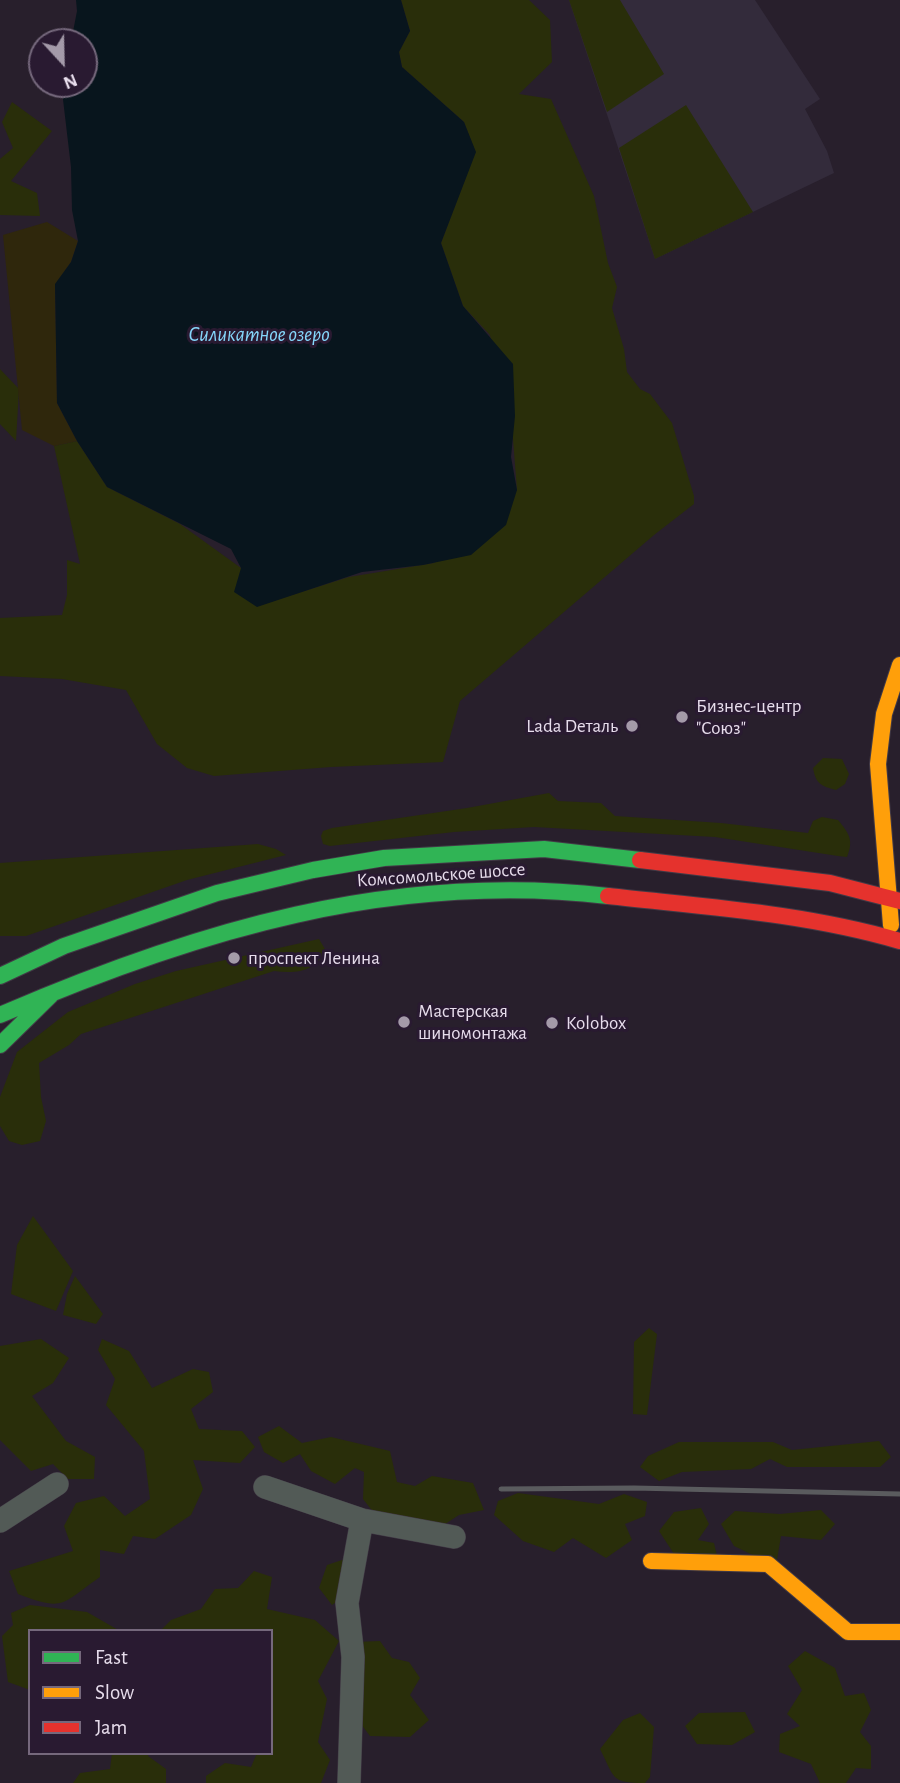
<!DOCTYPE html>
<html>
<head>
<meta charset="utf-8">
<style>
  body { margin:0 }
  #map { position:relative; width:900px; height:1783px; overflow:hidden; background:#281f2c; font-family:"Alegreya Sans",sans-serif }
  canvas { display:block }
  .legend { position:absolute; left:28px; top:1629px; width:245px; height:126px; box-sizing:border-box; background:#291a31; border:2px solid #75687c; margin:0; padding:9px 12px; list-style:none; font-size:21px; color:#e7ddec }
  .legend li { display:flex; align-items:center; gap:14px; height:35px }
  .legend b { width:35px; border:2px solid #75687c }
  .north { position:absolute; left:28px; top:28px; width:70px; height:70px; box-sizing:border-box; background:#291a31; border:2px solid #75687c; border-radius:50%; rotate:158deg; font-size:19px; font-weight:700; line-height:28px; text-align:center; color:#e7ddec }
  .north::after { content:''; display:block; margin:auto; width:24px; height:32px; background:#a49aa9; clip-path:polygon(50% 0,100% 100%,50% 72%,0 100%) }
</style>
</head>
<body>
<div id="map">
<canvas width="900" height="1783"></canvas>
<ul class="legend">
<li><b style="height:9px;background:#30b455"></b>Fast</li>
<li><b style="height:9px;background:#ff9f0a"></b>Slow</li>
<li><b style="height:9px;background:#e5322d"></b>Jam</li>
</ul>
<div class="north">N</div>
</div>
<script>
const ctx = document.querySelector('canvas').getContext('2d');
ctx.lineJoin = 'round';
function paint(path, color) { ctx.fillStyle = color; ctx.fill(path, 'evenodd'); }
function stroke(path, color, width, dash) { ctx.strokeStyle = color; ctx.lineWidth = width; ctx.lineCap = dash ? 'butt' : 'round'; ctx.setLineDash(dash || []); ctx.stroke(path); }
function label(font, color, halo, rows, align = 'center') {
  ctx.font = font + ' "Alegreya Sans",sans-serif'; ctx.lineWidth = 6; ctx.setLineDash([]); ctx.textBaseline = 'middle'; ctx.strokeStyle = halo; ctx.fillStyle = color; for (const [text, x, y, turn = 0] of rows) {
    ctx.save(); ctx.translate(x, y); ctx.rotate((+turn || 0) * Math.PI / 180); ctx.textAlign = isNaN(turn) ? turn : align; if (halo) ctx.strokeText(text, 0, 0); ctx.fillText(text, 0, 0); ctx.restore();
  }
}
const medical = new Path2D(`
  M569,0h186l65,99 -15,10 22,42 7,22 -179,86z`);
const green = new Path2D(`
  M401,0h128l21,20 2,42 -33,32 32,5 43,97 14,67 9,24 -5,21 12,41 3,23 13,17 10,5 22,29 22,73v8l-40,31 -194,166 -17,61 -112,5 -117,9 -27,-8 -30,-24 -31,-54 -64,-11 -62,-3v-58l62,-3 5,-20v-35l13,4 -26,-118 23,-5 30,46 73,37 61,44 16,38 92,-29 85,-14 83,-73 -4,-51 -23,-104 -27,-29 -22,-63 34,-91 -11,-30 -62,-55 -3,-15 11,-21z
  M569,0h51l44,74 -57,38z
  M12,102l40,29 -41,50 26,12 3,23 -40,-1v-56l13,-11 -11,-26z
  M686,105l67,107 -98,47 -36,-111z
  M0,369l19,20 -3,52 -16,-17z
  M823,758l19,1 7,15 -4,10 -9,6c-15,-4 -20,-6 -23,-22z
  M549,793l9,8 43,2 14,13 106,7 87,10 5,-12 9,-4 16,3c11,13 16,20 9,37l-9,-1 -123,-19 -181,-10 -80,5 -124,14 -7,-2 -2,-8 2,-5 9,-3 135,-20z
  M258,844l18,5 10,6 -99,25 -161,56h-26v-73z
  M319,939l6,10c-8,23 -29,25 -51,22l-193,63 -12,11 -30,18 2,34 5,24 -6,20 -18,4 -13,-4 -9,-15v-29l17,-45 51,-40 67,-28 41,-13z
  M33,1216l40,55 -17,40 -45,-17 6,-49z
  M75,1276l28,38 -7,10 -33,-9 4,-21z
  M649,1328l8,6 -10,81 -14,-1 1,-72z
  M41,1339l28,19 -16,25 -21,13 34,45 29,16 -1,22h-26l-15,-15 -22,7 -31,-31v-94z
  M102,1339l27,12 23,37 41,-19 16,3 4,20 -22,17 8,20 43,2 13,16 -15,16 -47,-3 10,29 -12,26 -36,24 -22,-3 -9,18 -24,-4v27c-39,27 -35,35 -82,17l-9,-23 64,-20 -9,-25 12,-23 28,-7 21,20 25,-17 -6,-48 -38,-46 9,-26 -17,-29z
  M279,1426l23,17 29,-6 59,14 7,31 18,4 17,-10 41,7 11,27 -25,5 -23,15 -51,-3 -22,-28 1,-27 -9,-4 -20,16 -24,-13 -11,-17 -17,9 -19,-11 -6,-15z
  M879,1441l12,16 -11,10h-93l-17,-8 -19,10 -69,3 -23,9 -19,-14 8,-11 31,-14h94l19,8z
  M518,1493l81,11 25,-10 23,8 -2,14 -20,8 7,16 -26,18 -33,-20 -19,14 -31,-11 -29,-26 4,-14z
  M701,1508l8,16 -11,16 16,3 4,17 -42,-3 -17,-26 15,-19z
  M821,1510l14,14 -14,16 -40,-4 -4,24 -18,-2 -25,-12 -13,-22 14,-13 45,3z
  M345,1559v37l-13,9 -13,-17 8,-23z
  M254,1571l18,6 -5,32 48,11 24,21 -21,40 9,18 -9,43 12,18 -9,23h-115v-7l19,-13 26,4 6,-14h14v-122h-111l11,-11 30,-11 14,-20 23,-1z
  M30,1605l57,7 33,19h-90v59l-22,-8 -6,-46 11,-11 -2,-12z
  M380,1641l12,17 17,4 11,16 -10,17 19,25 -19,17 -40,-1 -16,-21 1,-73z
  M805,1651l30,17 10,28 19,-3 7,17 -11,22 11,14v23l-15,-1 -10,15h-26l-9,-19 -32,-12 1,-18 20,-8 -13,-12 15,-24 -14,-24z
  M745,1712l10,20 -23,13 -35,-1 -12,-18 14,-13z
  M640,1713l14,14 -4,50 -5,6c-35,0 -30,-5 -45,-34l23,-29z
  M112,1753h37l-1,3 18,13v14h-93l7,-10 30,-4z`);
const sand = new Path2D(`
  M47,222l31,19 -7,21 -16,23 2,118 20,38 -23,5 -32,-16 -19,-195z`);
const water = new Path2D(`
  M76,0h325l9,31 -11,21 3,15 62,55 12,30 -35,91 22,63 50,58 2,52 -4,41 6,33 -11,35 -35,30 -48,10 -61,7 -105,35 -23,-15 7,-24 -10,-19 -124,-62 -30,-46 -20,-38 -2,-119 16,-22 7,-21 -6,-31 -1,-43 -9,-76 1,-7h21v-42h-13l6,-31z`);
const street = new Path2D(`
  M265,1487l97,33 92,17
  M0,1521l57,-37
  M349,1783l4,-126 -6,-54 15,-83`);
const fast = new Path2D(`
  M0,976l64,-30 153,-53 96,-23 71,-12 160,-9 96,11
  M0,1015c195,-84 393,-144 608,-119
  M0,1045l51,-50`);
const slow = new Path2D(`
  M891,925l-13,-161 6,-50 16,-49
  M651,1561l117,3 80,68h52`);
const jam = new Path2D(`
  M640,860l190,23 70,18
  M608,896c98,11 196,17 292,45`);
const rail = new Path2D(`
  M501,1489l133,-1 266,6`);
const markers = [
  [682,717,7,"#a49aa9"],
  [632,726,7,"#a49aa9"],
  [234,958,7,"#a49aa9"],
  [404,1022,7,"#a49aa9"],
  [552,1023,7,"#a49aa9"]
];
const poiNames = [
  ["Бизнес-центр",696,706],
  ["\"Союз\"",696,728],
  ["Lada Dеталь",618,726,"right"],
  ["проспект Ленина",248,958],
  ["Мастерская",418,1011],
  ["шиномонтажа",418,1033],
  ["Kolobox",566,1023]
];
const streetNames = [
  ["Комсомольское шоссе",441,875,-4]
];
const waterNames = [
  ["Силикатное озеро",259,335]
];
paint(medical, '#332b3b');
paint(green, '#292e0a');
paint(sand, '#2f270c');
paint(water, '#08151d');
stroke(street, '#423a46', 24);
stroke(fast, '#423a46', 18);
stroke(slow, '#423a46', 18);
stroke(jam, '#423a46', 18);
stroke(street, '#525a56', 23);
stroke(fast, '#30b455', 16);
stroke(slow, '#ff9f0a', 16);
stroke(jam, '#e5322d', 16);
stroke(rail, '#5a5b5e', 5);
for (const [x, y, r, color] of markers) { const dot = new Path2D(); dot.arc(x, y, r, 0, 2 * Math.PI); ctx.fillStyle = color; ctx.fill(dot); stroke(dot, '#291a31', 2.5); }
label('19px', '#e7ddec', '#291a31', poiNames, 'left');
label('19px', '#e7ddec', '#291a31', streetNames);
label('italic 21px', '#85d6fa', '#291a31', waterNames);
</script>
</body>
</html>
